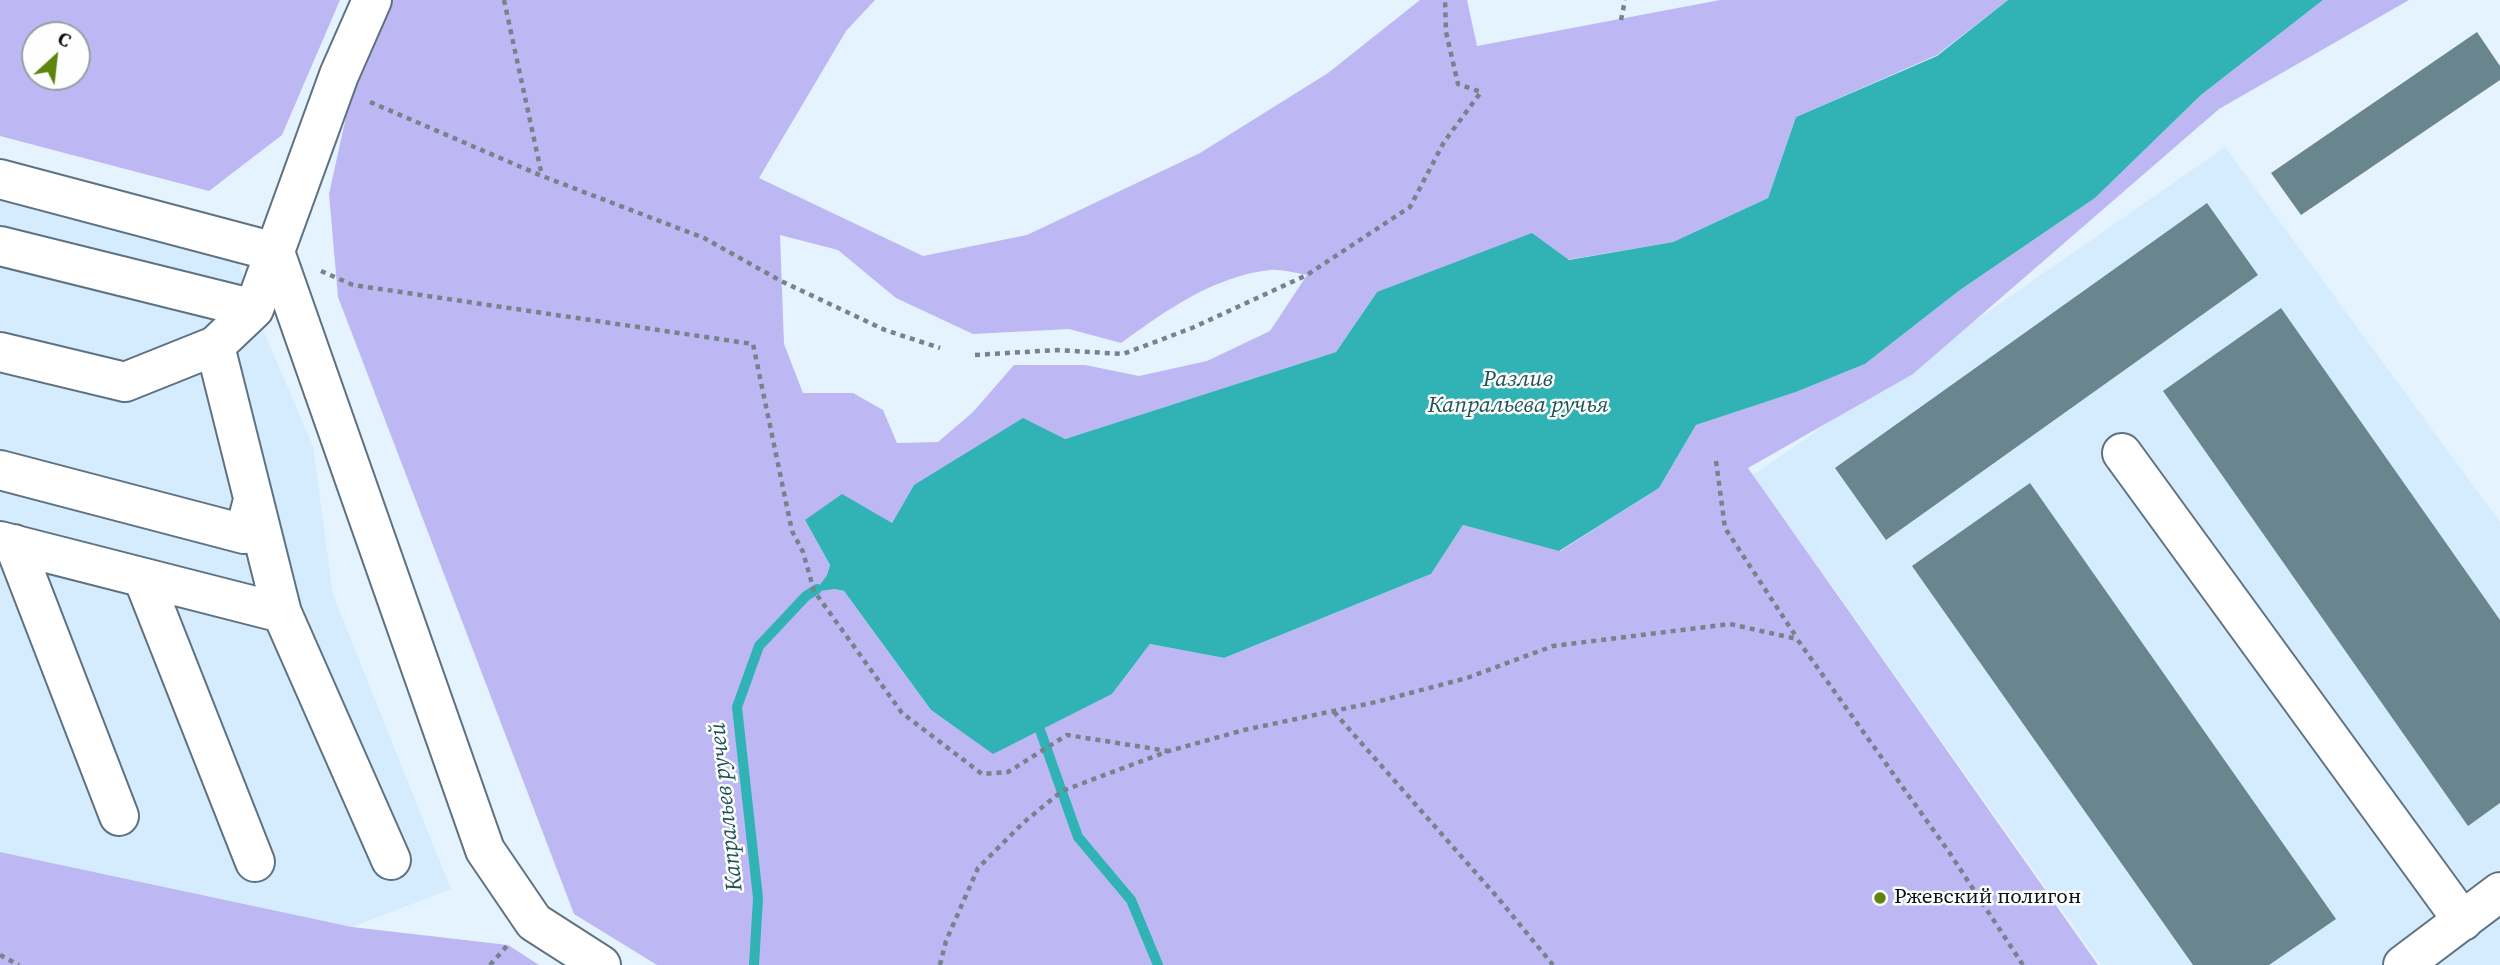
<!DOCTYPE html>
<html>
<head>
<meta charset="utf-8">
<style>
  body { margin:0 }
  #map { position:relative; width:2500px; height:965px; overflow:hidden; background:#e5f3fe; font-family:"Source Serif 4",serif }
  canvas { display:block }
  .north { position:absolute; left:21px; top:21px; width:70px; height:70px; box-sizing:border-box; background:#fefefe; border:2px solid #9b9ea1; border-radius:50%; rotate:27deg; font-size:19px; font-weight:700; line-height:28px; text-align:center; color:#070f15 }
  .north::after { content:''; display:block; margin:auto; width:24px; height:32px; background:#5d850c; clip-path:polygon(50% 0,100% 100%,50% 72%,0 100%) }
</style>
</head>
<body>
<div id="map">
<canvas width="2500" height="965"></canvas>
<div class="north">С</div>
</div>
<script>
const ctx = document.querySelector('canvas').getContext('2d');
ctx.lineJoin = 'round';
function paint(path, color) { ctx.fillStyle = color; ctx.fill(path, 'evenodd'); }
function stroke(path, color, width, dash) { ctx.strokeStyle = color; ctx.lineWidth = width; ctx.lineCap = dash ? 'butt' : 'round'; ctx.setLineDash(dash || []); ctx.stroke(path); }
function label(font, color, halo, rows, align = 'center') {
  ctx.font = font + ' "Source Serif 4",serif'; ctx.lineWidth = 5; ctx.setLineDash([]); ctx.textBaseline = 'middle'; ctx.strokeStyle = halo; ctx.fillStyle = color; for (const [text, x, y, turn = 0] of rows) {
    ctx.save(); ctx.translate(x, y); ctx.rotate((+turn || 0) * Math.PI / 180); ctx.textAlign = isNaN(turn) ? turn : align; if (halo) ctx.strokeText(text, 0, 0); ctx.fillText(text, 0, 0); ctx.restore();
  }
}
const built = new Path2D(`
  M2225,147l275,375v443h-399l-348,-490z
  M0,191l236,64 18,54 59,137 20,149 118,294 -99,38 -352,-75z`);
const green = new Path2D(`
  M0,0h340l-58,135 -73,56 -209,-55zM35,35h42v42h-42z
  M390,0h485l-29,31 -87,147 164,78 104,-21 173,-82 128,-80 92,-73h47l10,46 243,-46h288l-71,55 -141,62 -28,81 -95,44 -296,50 -41,60 -271,87 -151,46 -22,38 -87,-3 25,45 -3,10 -9,14h16l10,2 87,119 62,43 119,-59 38,-50 74,14 207,-84 32,-49 97,26 99,-63 37,-63 100,-33 69,-28 95,-74 135,-92 106,-103 122,-95h86l-190,109 -306,265 -165,94 350,497h-1441l-83,-51 -236,-617 -9,-103 22,-100zM780,235l58,15 58,48 77,36 96,-5 52,14c44,-32 93,-67 149,-73 11,-1 25,3 37,5l-37,56 -63,30 -68,15 -54,-11h-71l-41,47 -35,30 -41,1 -14,-33 -30,-17h-50l-19,-49z
  M0,852l352,75 156,18 31,20h-539z`);
const water = new Path2D(`
  M2008,0h315l-122,95 -106,103 -135,92 -95,74 -69,28 -100,33 -37,63 -100,63 -96,-26 -32,49 -207,84 -74,-14 -38,50 -119,60 -62,-44 -87,-119 -10,-2 -14,2 -3,-2 10,-14 3,-10 -25,-45 37,-26 50,29 22,-38 109,-67 42,21 271,-87 41,-60 155,-59 37,27 104,-18 95,-44 28,-81 141,-61z`);
const stream = new Path2D(`
  M1040,730l38,107 53,63 27,65
  M754,965l4,-67 -21,-191 22,-61 47,-50 11,-7`);
const building = new Path2D(`
  M2477,32l23,34v14l-199,135 -30,-42z
  M2207,203l51,72 -372,265 -51,-72z
  M2281,308l219,312v183l-32,23 -305,-435z
  M2030,483l306,436 -67,46h-76l-281,-399z`);
const path = new Path2D(`
  M504,0l38,176
  M1621,20l4,-20
  M370,102l172,74 162,62 77,43 104,49 55,18
  M321,271l32,14 400,59 39,187 11,21 11,39 88,122 80,61 26,-2 59,-37 101,16
  M975,355l82,-5 66,4 69,-26 115,-53 103,-68 34,-65 37,-50 -23,-8 -12,-52 -1,-32
  M1716,461l9,67 72,110
  M1334,712l164,186 55,67
  M0,955l19,10
  M490,965l17,-19
  M940,965l6,-24 32,-73 45,-45 39,-32 107,-40 75,-21 132,-28 91,-24 86,-32 177,-22 67,15 152,213 74,113`);
const minor = new Path2D(`
  M372,0l-33,75 -85,234 -39,37 67,267 109,247
  M0,179l275,73 210,598 49,72 67,43
  M0,246l254,63
  M0,352l125,30 90,-36
  M2122,453l341,468
  M0,470l244,64 9,-34
  M0,541l282,72
  M14,544l105,272
  M143,578l112,284
  M2403,965l97,-73`);
const markers = [
  [1880,898,7,"#5d850c"]
];
const poiNames = [
  ["Ржевский полигон",1894,898]
];
const waterNames = [
  ["Разлив",1518,380],
  ["Капральева ручья",1518,406],
  ["Капральев ручей",727,807,-96]
];
paint(built, '#d4ecfe');
paint(green, '#bdb8f4');
paint(water, '#31b3b5');
stroke(stream, '#31b3b5', 10);
paint(building, '#69858e');
stroke(minor, '#5e7282', 42);
stroke(path, '#77828b', 4.5, [5, 5]);
stroke(minor, '#fff', 38);
for (const [x, y, r, color] of markers) { const dot = new Path2D(); dot.arc(x, y, r, 0, 2 * Math.PI); ctx.fillStyle = color; ctx.fill(dot); stroke(dot, '#fefefe', 2.5); }
label('21px', '#070f15', '#fefefe', poiNames, 'left');
label('italic 23px', '#1f5455', '#fefefe', waterNames);
</script>
</body>
</html>
